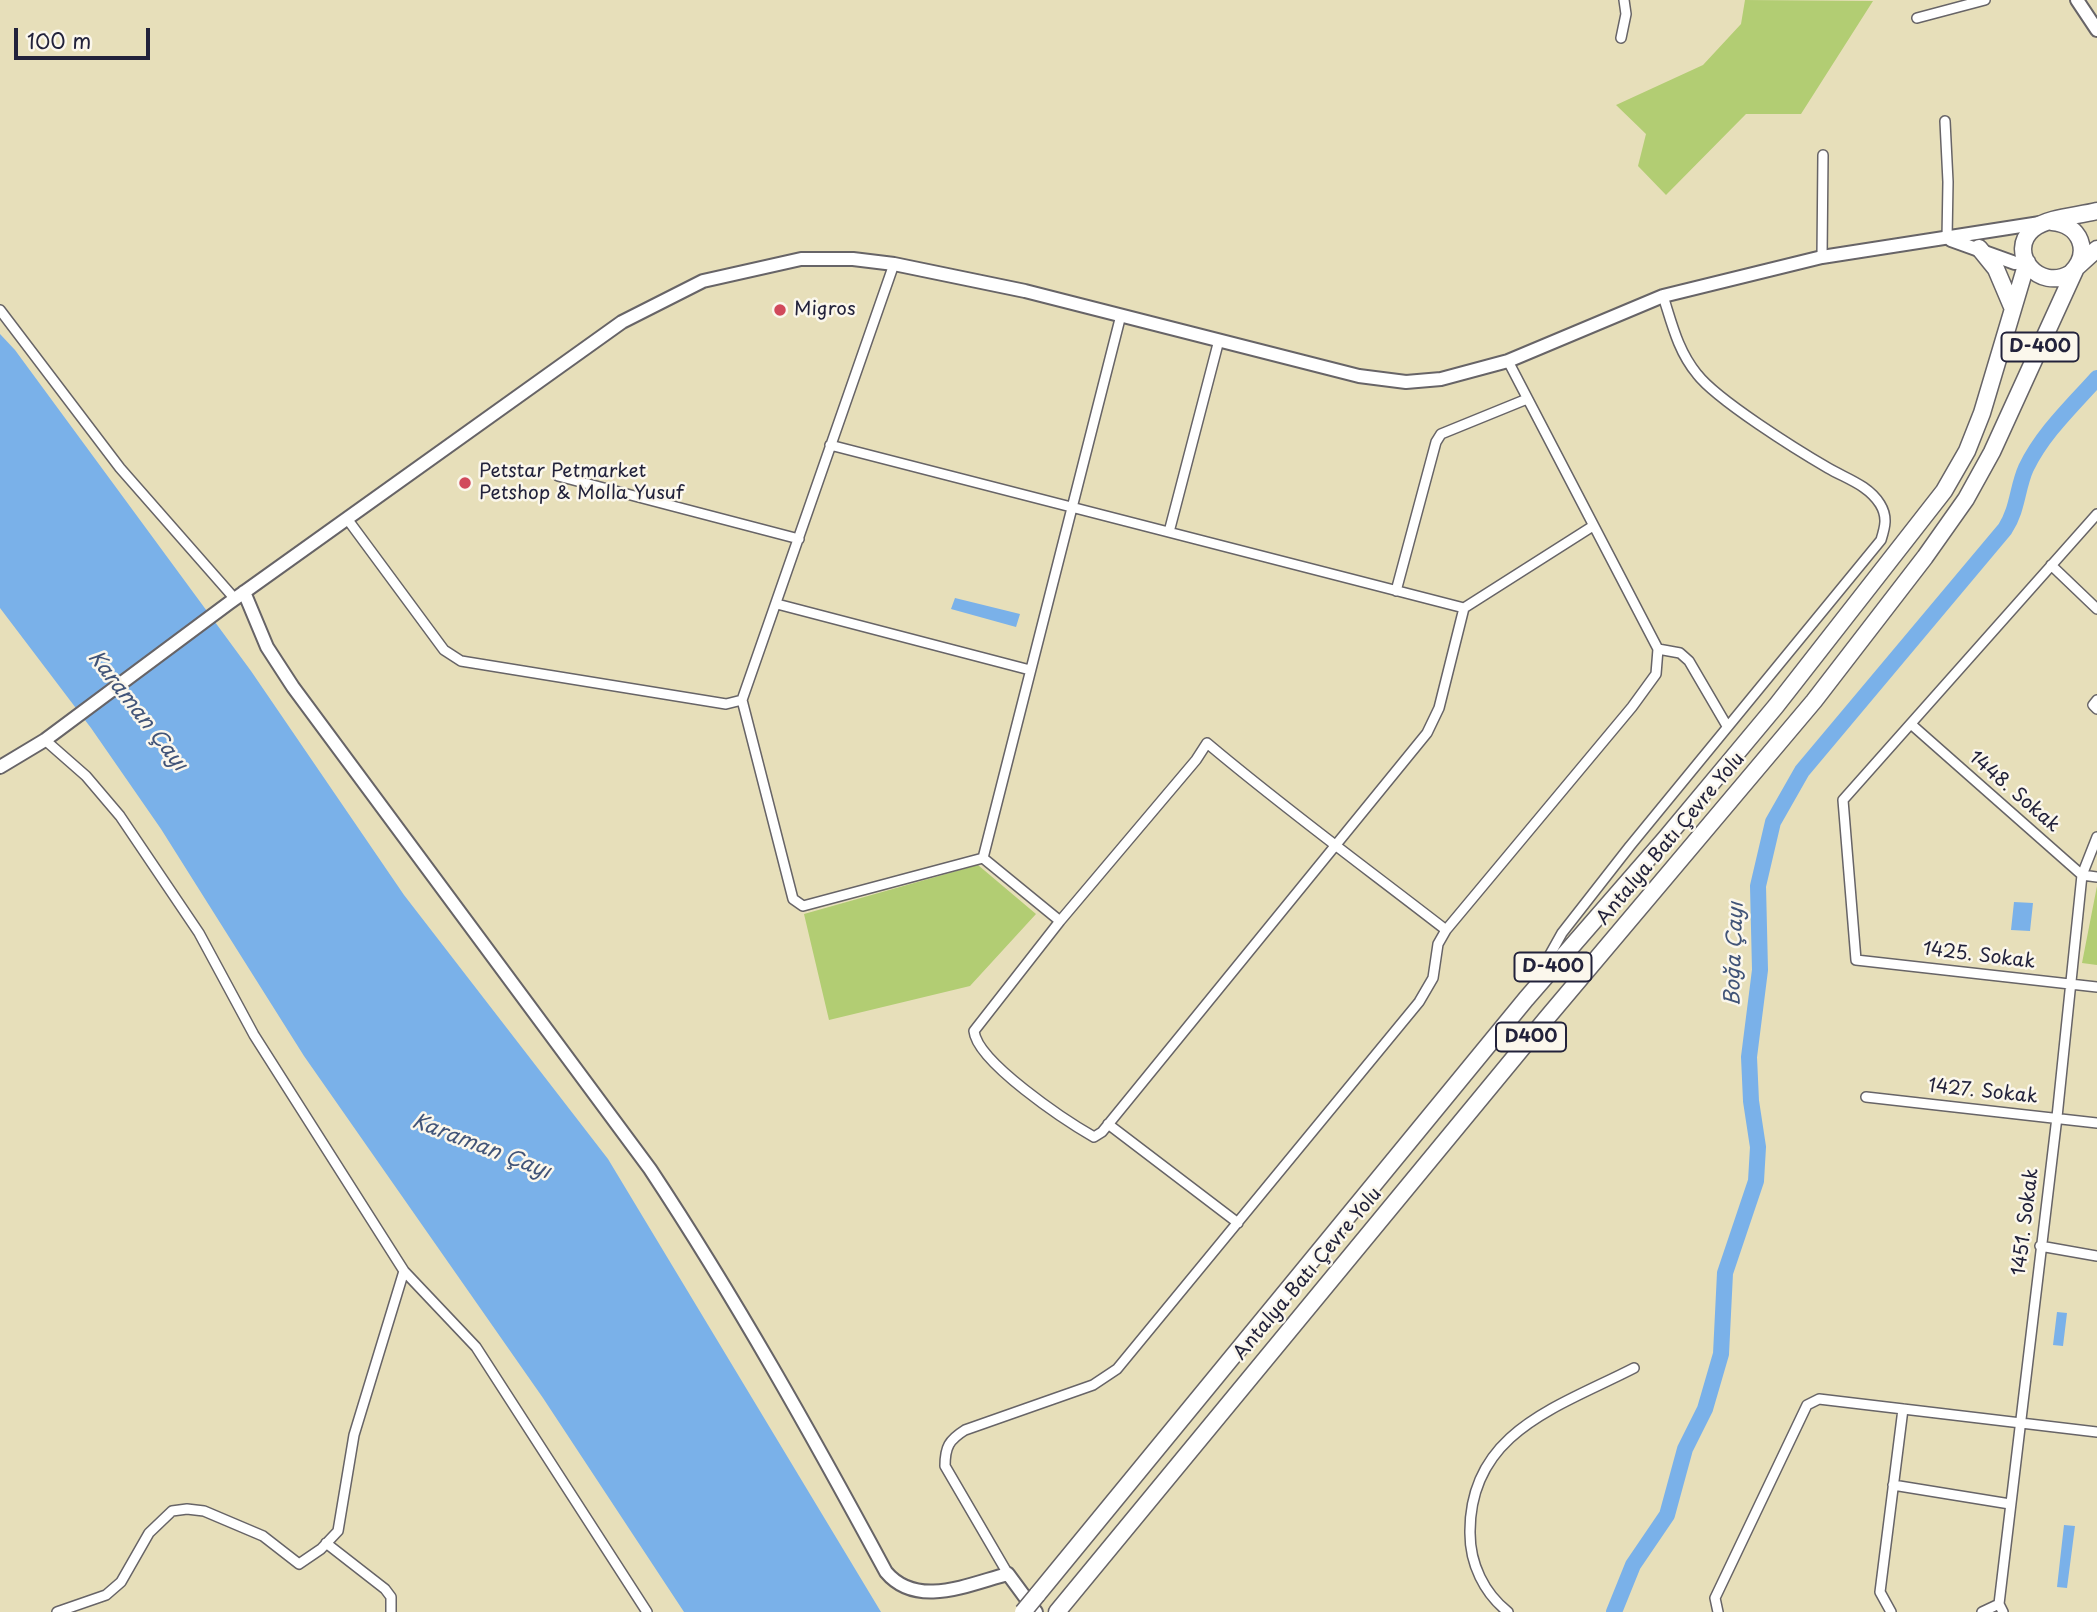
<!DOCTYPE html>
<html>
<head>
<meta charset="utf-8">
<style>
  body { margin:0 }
  #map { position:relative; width:2097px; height:1612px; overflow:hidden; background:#e7dfba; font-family:"Playpen Sans",sans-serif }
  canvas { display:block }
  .scale { position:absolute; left:14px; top:28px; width:136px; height:32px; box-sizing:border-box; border:4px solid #22223b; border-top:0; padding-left:9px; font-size:21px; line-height:24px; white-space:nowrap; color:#22223b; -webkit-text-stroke:5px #fbf7ec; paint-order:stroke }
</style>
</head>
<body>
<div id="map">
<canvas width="2097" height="1612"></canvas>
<div class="scale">100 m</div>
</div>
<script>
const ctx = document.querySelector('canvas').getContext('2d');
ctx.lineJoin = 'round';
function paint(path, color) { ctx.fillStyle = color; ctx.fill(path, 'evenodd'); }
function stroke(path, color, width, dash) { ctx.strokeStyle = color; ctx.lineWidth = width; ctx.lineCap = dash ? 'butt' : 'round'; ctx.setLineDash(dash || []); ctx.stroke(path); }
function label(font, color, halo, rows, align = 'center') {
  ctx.font = font + ' "Playpen Sans",sans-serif'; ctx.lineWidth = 5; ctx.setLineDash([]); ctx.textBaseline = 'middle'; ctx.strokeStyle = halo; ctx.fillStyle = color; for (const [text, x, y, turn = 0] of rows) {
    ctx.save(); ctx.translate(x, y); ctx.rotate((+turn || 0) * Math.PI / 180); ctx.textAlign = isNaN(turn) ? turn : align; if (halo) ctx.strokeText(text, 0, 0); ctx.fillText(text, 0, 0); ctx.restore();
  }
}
const green = new Path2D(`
  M1745,0l128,1 -72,113h-55l-80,81 -28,-29 8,-32 -30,-29 87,-40 38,-41z
  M978,865l58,49 -66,72 -141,34 -25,-106z
  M2097,886v79l-15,-2z`);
const water = new Path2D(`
  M0,334l15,16 236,321 153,224 204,264 273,453h-197l-141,-214 -239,-342 -143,-227 -70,-101 -91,-120z
  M955,598l65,16 -4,13 -65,-18z
  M2014,902l19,1 -3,28 -19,-1z
  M2057,1312l10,1 -4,33 -10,-1z
  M2064,1525l11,1 -8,62 -10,-1z`);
const river = new Path2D(`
  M1614,1612l19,-47 34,-50 18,-66 20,-40 16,-55 4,-81 31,-92 2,-34 -7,-46 -2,-44 11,-87 -2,-84 15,-64 29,-51 203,-242c13,-20 12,-41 21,-61 17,-35 46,-62 71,-90`);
const street = new Path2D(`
  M1917,18l68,-18
  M1621,38l5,-24 -2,-14
  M1945,121l3,61 -1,57
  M1822,257l1,-102
  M0,310l120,158 115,131
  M830,445l634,163
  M558,476l241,63
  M2097,514l-254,286 13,160 241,27
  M348,520l96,130 17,11 265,43 16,-4 152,-436
  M1169,532l50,-192
  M2051,565l46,44
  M1396,591l40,-149 5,-8 86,-35
  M777,604l253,66
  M1658,649l22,4 9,8 38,65
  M742,700l51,199 10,7 180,-48
  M2097,700l-4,5 4,4
  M1912,725l170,150 15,2
  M45,740l41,36 34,40 79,117 55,102 150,236 -50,164 -16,96 -17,18 -22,15 -36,-28 -59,-25 -17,-2 -15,2 -23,22 -28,49 -15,13 -49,17
  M1060,921l-77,-63 138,-543
  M1446,930c-80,-62 -162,-122 -239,-187l-11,17 -136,161 -86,110c3,31 92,90 120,106l8,-5 325,-399 12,-25 25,-100 129,-82
  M1538,976l24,-43 68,-87 251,-306c4,-13 7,-23 -1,-36 -12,-19 -33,-25 -52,-36 -31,-18 -111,-68 -131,-94 -19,-23 -25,-50 -34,-78
  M1866,1097l231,26
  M1108,1124l130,99
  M2040,1246l57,10
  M404,1271l72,76 171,265
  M1893,1485l117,19
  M326,1543l59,46 6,8v15
  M1008,1574l-63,-108c0,-19 4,-26 20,-36l128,-45 24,-16 302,-367 14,-24 5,-34 8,-14 186,-223 24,-33 2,-25 -150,-288
  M1508,1612c-24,-19 -38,-48 -38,-79 -1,-101 88,-126 164,-165
  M1718,1612l-3,-14 92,-193 12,-6 278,33
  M1891,1612l-11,-20 23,-183
  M1982,1612l17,-8
  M2003,1612l-4,-8 58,-487 25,-242 15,-38`);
const secondary = new Path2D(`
  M2077,0l20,30
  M1951,240l64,23 12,-1
  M244,592l23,55 26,40 357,482c86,130 162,266 236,403 31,37 83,12 122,2l28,38
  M0,767l45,-27 184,-137 393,-281 81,-41 98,-22h52l41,5 131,27 334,85 47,6 35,-3 67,-18 155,-65 159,-39 218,-34`);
const highway = new Path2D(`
  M2052,222c28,2 40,30 19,51 -32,20 -65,-21 -38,-44 15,-12 45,-13 64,-18
  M1979,248l17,21 17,40
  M1037,1595l489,-596 139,-160 111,-133 168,-215 23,-40 15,-38 45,-151
  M1057,1612l489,-593 268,-318 111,-144 41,-58 26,-47 84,-184 21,-19`);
const highwayBridge = new Path2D(`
  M1023,1612l14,-17`);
const markers = [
  [780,310,7,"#d1495b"],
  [465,483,7,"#d1495b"]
];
const shields = [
  [2040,347,77],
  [1553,967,77],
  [1531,1037,70]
];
const shieldNames = [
  ["D-400",2040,347],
  ["D-400",1553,967],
  ["D400",1531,1037]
];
const poiNames = [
  ["Migros",794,310],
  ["Petstar Petmarket",479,472],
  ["Petshop & Molla Yusuf",479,494]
];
const streetNames = [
  ["1448. Sokak",2014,792,41],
  ["Antalya Batı Çevre Yolu",1671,839,-50],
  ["1425. Sokak",1979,956,7],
  ["1427. Sokak",1983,1092,6],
  ["1451. Sokak",2026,1222,-83],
  ["Antalya Batı Çevre Yolu",1308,1274,-50]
];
const waterNames = [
  ["Karaman Çayı",137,711,52],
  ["Boğa Çayı",1735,954,-88],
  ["Karaman Çayı",481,1147,21]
];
paint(green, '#b2cd73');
paint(water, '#7ab1e9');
stroke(river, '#7ab1e9', 16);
stroke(street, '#676467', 12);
stroke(secondary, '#676467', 16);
stroke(highway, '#676467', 19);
stroke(street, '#fff', 9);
stroke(secondary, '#fff', 12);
stroke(highway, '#fff', 16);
stroke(highwayBridge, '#676467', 19, []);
stroke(highwayBridge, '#fff', 16);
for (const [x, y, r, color] of markers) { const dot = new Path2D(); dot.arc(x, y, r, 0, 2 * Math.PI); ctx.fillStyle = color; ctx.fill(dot); stroke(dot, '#fbf7ec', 2.5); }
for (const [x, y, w] of shields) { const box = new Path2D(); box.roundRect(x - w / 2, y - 14.5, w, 29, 5); ctx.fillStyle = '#fbf7ec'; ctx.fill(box); stroke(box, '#22223b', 2); }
label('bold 18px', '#22223b', null, shieldNames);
label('19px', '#22223b', '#fbf7ec', poiNames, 'left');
label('19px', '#22223b', '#fbf7ec', streetNames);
label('italic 21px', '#415478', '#fbf7ec', waterNames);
</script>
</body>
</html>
